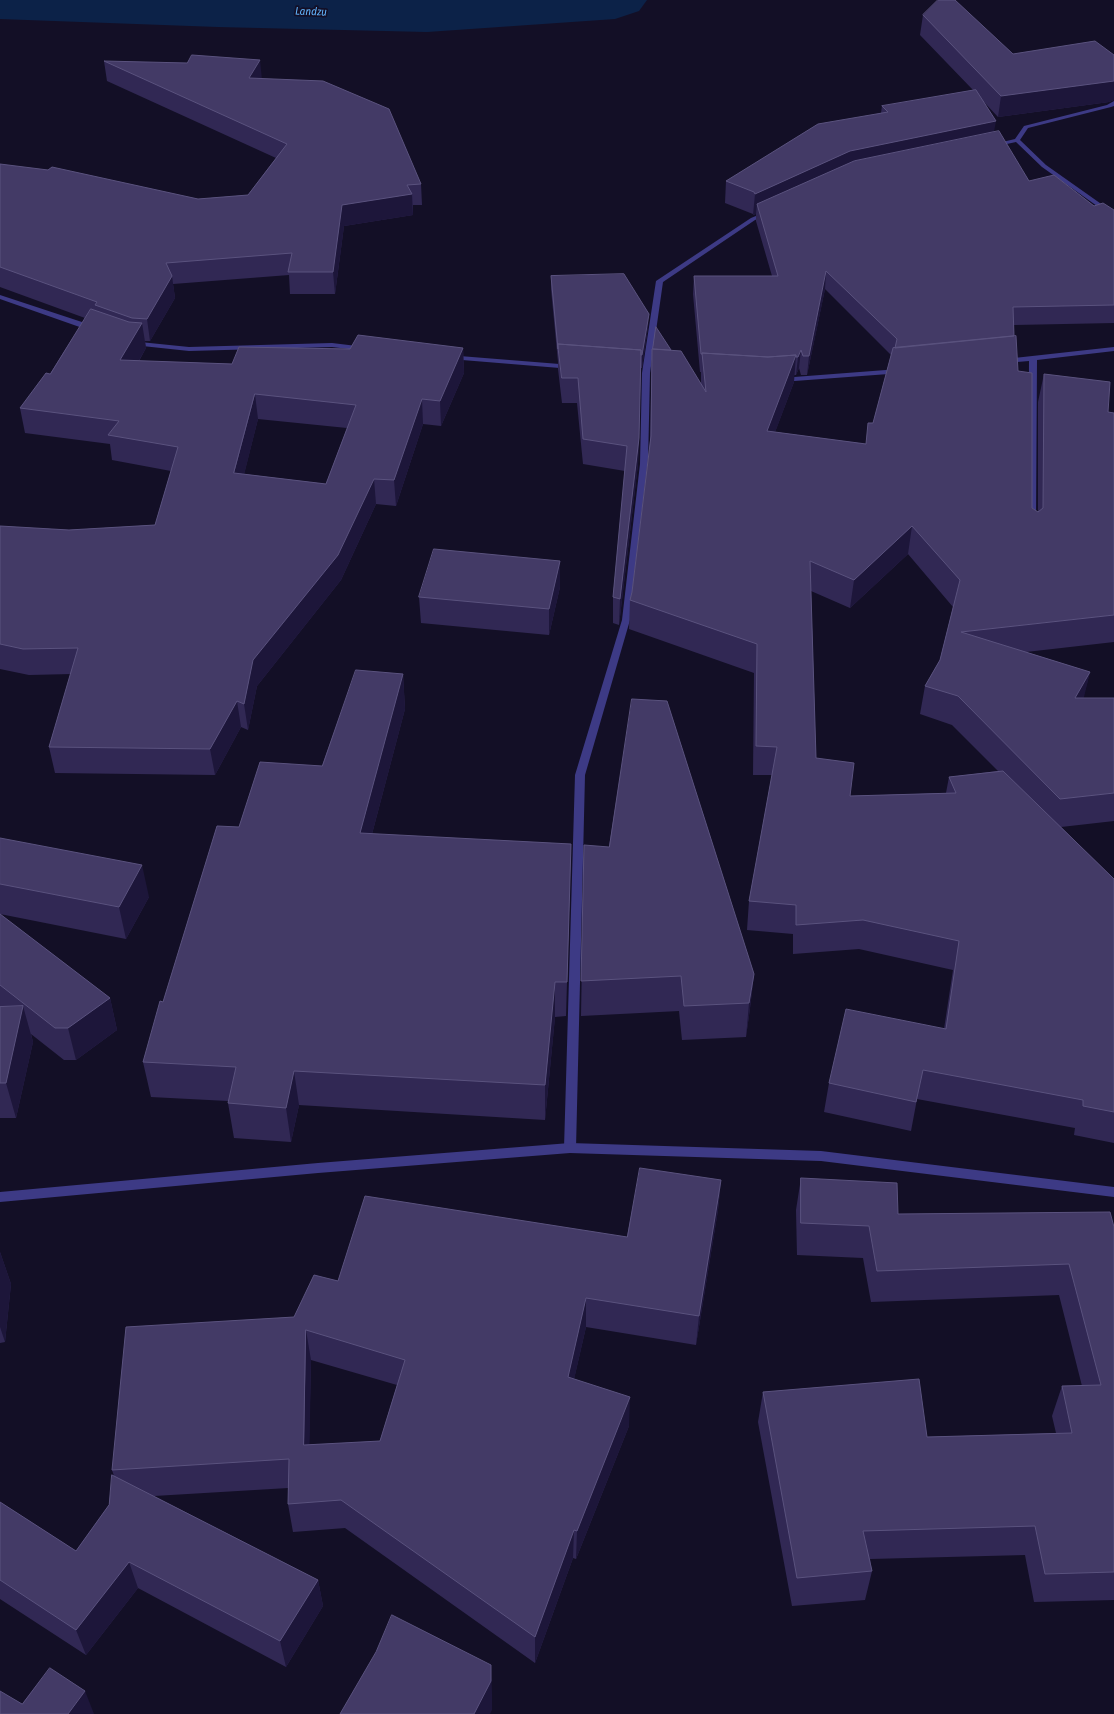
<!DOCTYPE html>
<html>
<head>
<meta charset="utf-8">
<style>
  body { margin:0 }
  canvas { display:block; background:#130f26 }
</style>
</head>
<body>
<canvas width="1114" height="1714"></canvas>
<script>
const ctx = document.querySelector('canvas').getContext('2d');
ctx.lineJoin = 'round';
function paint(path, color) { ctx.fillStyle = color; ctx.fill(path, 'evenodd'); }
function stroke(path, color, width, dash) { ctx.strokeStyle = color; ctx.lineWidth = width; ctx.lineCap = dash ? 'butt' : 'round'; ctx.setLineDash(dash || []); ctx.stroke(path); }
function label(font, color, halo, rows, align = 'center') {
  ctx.font = font + ' "Fira Sans Condensed",sans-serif'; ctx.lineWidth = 3.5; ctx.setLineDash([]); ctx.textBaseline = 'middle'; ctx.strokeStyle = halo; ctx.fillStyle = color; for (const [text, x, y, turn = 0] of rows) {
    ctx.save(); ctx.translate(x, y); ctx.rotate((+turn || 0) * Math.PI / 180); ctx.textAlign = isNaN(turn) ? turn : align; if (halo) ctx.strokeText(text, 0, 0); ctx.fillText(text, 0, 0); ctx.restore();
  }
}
const river = new Path2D(`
  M0,0h647l-8,11 -24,8 -188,13 -209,-5 -218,-8z`);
const minor = new Path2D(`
  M1114,101v5l-3,1 -83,21 -8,12 26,25 68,48v5l-72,-51 -26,-25 -23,5 -3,-2 25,-6 9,-13 83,-21z
  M768,211l3,2 -1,1 -15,6 -92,62 -13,91 -2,91 -18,156 -45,155 -9,373 -2,3 -4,2 -4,-2 -2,-3 11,-373 47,-155 18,-156 2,-91 14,-92 95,-63z
  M0,295l97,32 1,2 -1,2h-6l-91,-32z
  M130,341l59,6 143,-4 33,4 4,2 -4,2 -33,-4 -143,4 -56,-6h-3z
  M1114,347v4l-77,9 -1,160 -1,2h-6l-1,-2 1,-159 -24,2 -4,-2 4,-2z
  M447,355l125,10 4,2 -4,2 -122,-10 -4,-2z
  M899,369l4,2 -1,2 -121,9 -4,-2 4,-2z`);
const tertiary = new Path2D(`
  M570,1143l251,8 293,36v10l-293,-36 -251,-8 -252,20 -318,29v-10l318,-29z`);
const wall = new Path2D(`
  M923,15l90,39 101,1v45l-5,2 -111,15 -14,-15 10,30 35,49 65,25 20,4v113l-100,2v11l18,172 6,4v-110l6,-28 64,38 6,1v229l-88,10 64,20 -7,26h31v123l-53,6 53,52v264l-40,-8 1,-7 -158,-29 -6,32 -87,-19 5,-29 115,-54 9,-59 -94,-21 -66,5v-20l-46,-4 2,-29 23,-126h-19l1,-102 -125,-44 1,-29 2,-8 18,-151 2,-92 19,1 30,34v-12h-1l-7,-78 1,-18h78l-16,-55v-7l-3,1v-1l-28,-11 1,-22 155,-68 1,-7 91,-16 -53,-55zM825,289l66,66 -18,68 -7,21 -91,-12 19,-50v-7h2l3,-7 2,7h6zM908,554l45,53 -13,53 -15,26 -5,28 32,11 46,46 -49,6 -3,16 -96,3 -34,-38 -5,-167 39,17z
  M104,61l158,18 159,105 1,21h-9v10l-69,11 -9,68h-45l-1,-19 -116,9 2,14 -25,43h-5l1,7 -7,13 93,3 118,-15 113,-1 1,25 -23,53 -18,-2 -27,82 -20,-2 -35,76 -84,106 -9,44 -7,-3 -26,48 -160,-2 -6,-26 22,-73 -42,1 -29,-6v-143l69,4 86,-5 16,-54 -59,-11 -2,-16 -85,-11 -5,-25 30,-34 35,-56 -85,-31v-123l198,35 50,-4 28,-37 -169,-77zM258,419l89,9 -21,56 -82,-10z
  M551,276l97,51 -6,41h-1l-3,96 -19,161 -6,-2v-26l12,-126 -42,-7 -6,-61h-15l-4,-34v-7l-7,-73z
  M560,561v26l-11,48 -128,-12 -2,-26z
  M403,674l2,35 -33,125 198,45 -4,137 -11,1 -10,103 -246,-15 -8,37 -57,-4 -6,-35v-2l-77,-4 -8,-35 20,-60 76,-175 83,-61z
  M0,838l149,59 -23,42 -126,-25 110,84 7,32 -41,30h-12l-33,-26 2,8 -17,76h-16z
  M584,845l170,129 -4,34 -4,29 -64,3 -3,-29 -98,5z
  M801,1178l97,36 216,13v373l-80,2 -9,-47 -155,4 2,12 -7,29 -73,6 -34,-184 5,-30 164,45 129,-4 -4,-17 10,-30h20l-23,-91 -188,7 -8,-44 -66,-3 -1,-45z
  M721,1180l-3,30 -22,135 -110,-18 -12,52 55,47 -53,133 -3,-1 -38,105 -190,-135 -52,4 -5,-28v-16l-134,8 164,84 5,26 -37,61 -148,-79 -52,67 -86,-56v-97l76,49 33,-46 5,-29 -2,-6 182,-153 44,-36 289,-44zM311,1360l86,25 -17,56 -71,4z
  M0,1252l11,32 -6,58 -5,1z`);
const shadedWall = new Path2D(`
  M260,60l2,20 -13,-2z
  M1114,81v19l-5,2 -111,15 3,-21z
  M996,121l-4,21 -235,62 -1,10 -3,1 2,-21 95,-43z
  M412,194l1,21 -69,11 -9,68 -2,-22 9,-67z
  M826,271l-1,18 -18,86 2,-19z
  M172,276l3,22 -25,43 -3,-22z
  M649,314l-1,13 -6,41v-13z
  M142,323l4,25 -21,37 -5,-25z
  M463,348l1,25 -23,53 -1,-25z
  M801,350l-2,18 -3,7 2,-18z
  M796,355l-2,27 -29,77 2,-28z
  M255,394l3,25 -20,80 -4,-26z
  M422,399l1,25 -27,82 -2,-26z
  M639,438l-1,26 -19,161 1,-26z
  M374,479l2,25 -35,76 -84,106 -9,44 -4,-26 9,-44z
  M912,526l-4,28 -58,54 4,-28z
  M560,561v26l-11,48v-26z
  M1090,672l-7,29 -8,-3z
  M403,674l2,35 -42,159 -3,-35z
  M237,701l4,26 -26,48 -5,-26z
  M142,865l7,32 -23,42 -7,-32z
  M754,974l-4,34 -4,29 3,-34z
  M555,982v35l-10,103v-35z
  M110,998l7,32 -41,30 -8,-32z
  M23,1006l10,36 -17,76 -10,-35z
  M294,1071l5,34 -8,37 -5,-34z
  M721,1180l-3,30 -22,135 3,-29z
  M0,1252l11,32 -6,58 -5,-15z
  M586,1298v29l-18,79v-29z
  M306,1330l5,30 -2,114 -5,-29z
  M630,1397l-1,29 -53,133 1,-28z
  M574,1530l-1,28 -38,105v-26z
  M129,1562l9,26 -52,67 -10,-25z
  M318,1580l5,26 -37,61 -6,-26z
  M491,1665l1,29v16l-2,4h-16z
  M85,1691l9,23h-26z`);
const building = new Path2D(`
  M938,0h17l58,54 82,-13 19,14v26l-113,15 -78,-81z
  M192,55l68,5 -11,18 74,3 66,28 32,75 -14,1 5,9 -70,11 -9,67h-45l4,-19 -126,10 6,13 -25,43 -15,-1 -37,-13 2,-3 -97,-35v-103l48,6 4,-3 146,32 50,-4 39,-51 -183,-83 83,2z
  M976,90l20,31 -146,30 -95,43 -1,-2 -28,-11 92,-57 70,-12 -6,-6z
  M999,131l30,50 25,-6 40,31 9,-3 11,7v95l-101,2 1,29 -119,12 2,-9 -71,-68 -17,85h-6l-2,-6 -3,7h-2v-2l-28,2 -66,-4v1h-1l-7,-78h84l-21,-72 97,-43z
  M624,274l25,40 -7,41h-1v-5l-83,-6v5l-7,-73z
  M91,309l38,13 13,1 -22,37 112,4 7,-17 111,2 8,-14 105,13 -23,53 -18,-2 -28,81 -20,-1 -36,76 -85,105 -9,44 -7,-3 -27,48 -161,-2 29,-99 -55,1 -23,-5v-118l69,4 86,-5 23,-78 -70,-12 11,-14 -99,-13 26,-35 4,1zM255,394l101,11 -30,79 -92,-11z
  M656,327l15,23 -18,-1z
  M1016,336l2,35 14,2v135l6,4 5,-4 1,-134 66,8 -2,30 6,1v202l-153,17 129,40 -15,26h39v95l-54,6 -102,-103 -33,-10 15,-26 20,-80 -48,-54 -58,54 -44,-19 6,197 38,5 -4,33 106,-3 -7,-16 54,-6 111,108v233l-31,-6v-6l-160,-30 -7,32 -87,-19 17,-74 100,20 13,-88 -96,-21 -67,5v-20l-47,-4 28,-154 -21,-1 1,-102 -127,-44 2,-8 19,-156 1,-87 29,2 25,41 -4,-39 66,4 28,-2 -29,76 99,13 2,-21h5l20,-75z
  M558,344l83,6 -2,88 -19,161 -7,-2 14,-151 -44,-7 -5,-61h-16z
  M434,549l126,12 -11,48 -130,-12z
  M356,670l47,4 -43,159 211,11 -4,138h-12l-10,103 -251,-14 -8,37 -58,-5 8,-36 -93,-5 17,-61 3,1 54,-176 22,1 21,-65 62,4z
  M632,699l35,2 87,273 -5,29 -65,3 -3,-30 -100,5 3,-136 25,2z
  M0,838l142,27 -23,42 -119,-23z
  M0,914l110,84 -42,30h-13l-55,-43z
  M23,1006l-17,77h-6v-76z
  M640,1168l81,12 -22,136 -113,-18 -18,79 62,20 -53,134 -3,-1 -39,107 -194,-137 -53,4 1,-45 -177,11 14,-143 168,-10 20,-42 24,6 27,-85 262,41zM306,1330l99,30 -25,81 -76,4z
  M801,1178l96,5 1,31 212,-2 4,15v345l-69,2 -10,-48 -172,5 9,40 -75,7 -34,-186 156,-13 8,58 145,-4 -10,-47 39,-1 -32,-121 -192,7 -8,-45 -68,-3z
  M112,1475l206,105 -38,61 -151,-79 -53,68 -76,-50v-78l76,49 33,-46z
  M392,1615l99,50v16l-17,33h-134l36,-62z
  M50,1668l35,23 -17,23h-68v-23l22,13z`);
const farWaternames = [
  ["Landzu",311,12,2]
];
paint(river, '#0c2248');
paint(minor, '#3d3a85');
paint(tertiary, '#3d3a85');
paint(wall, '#312854');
paint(shadedWall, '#1d163a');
paint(building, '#433a66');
stroke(building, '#5a527e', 1);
label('italic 11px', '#62b6ff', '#130f26', farWaternames);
</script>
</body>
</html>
